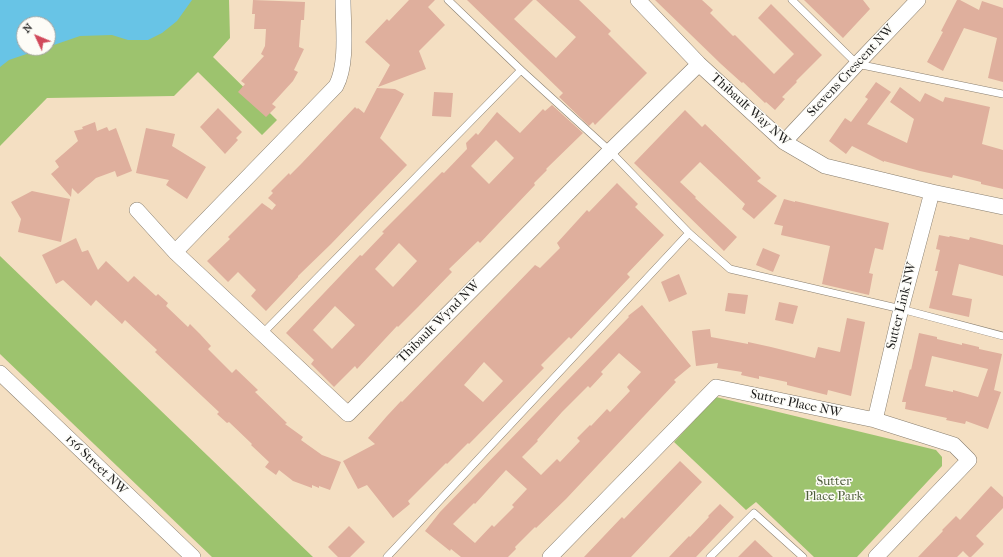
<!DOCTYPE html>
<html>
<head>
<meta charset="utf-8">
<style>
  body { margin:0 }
  #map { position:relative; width:1003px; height:557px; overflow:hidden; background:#f4dfc2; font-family:"IM FELL French Canon",serif }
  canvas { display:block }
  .north { position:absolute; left:16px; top:16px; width:40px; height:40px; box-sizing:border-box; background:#fdfcf7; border:1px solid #a3a29f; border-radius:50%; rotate:314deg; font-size:11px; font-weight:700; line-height:16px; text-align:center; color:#1c1c1c }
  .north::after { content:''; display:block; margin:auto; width:14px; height:18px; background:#d1495b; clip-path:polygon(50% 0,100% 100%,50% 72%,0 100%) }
</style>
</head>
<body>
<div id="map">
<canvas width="1003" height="557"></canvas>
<div class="north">N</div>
</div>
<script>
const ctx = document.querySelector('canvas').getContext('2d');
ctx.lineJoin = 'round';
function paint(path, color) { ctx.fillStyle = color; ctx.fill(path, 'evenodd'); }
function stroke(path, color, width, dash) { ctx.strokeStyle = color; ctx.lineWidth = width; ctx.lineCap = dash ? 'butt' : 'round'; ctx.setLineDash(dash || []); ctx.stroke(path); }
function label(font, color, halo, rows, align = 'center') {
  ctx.font = font + ' "IM FELL French Canon",serif'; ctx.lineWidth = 3; ctx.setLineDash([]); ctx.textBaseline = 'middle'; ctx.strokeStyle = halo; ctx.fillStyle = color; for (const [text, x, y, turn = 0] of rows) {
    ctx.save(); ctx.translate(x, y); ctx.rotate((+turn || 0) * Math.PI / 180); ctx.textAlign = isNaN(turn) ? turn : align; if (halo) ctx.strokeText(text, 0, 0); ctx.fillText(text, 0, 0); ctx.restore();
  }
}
const green = new Path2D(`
  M0,0h229l1,38 -17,19 64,63 -15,15 -64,-63 -24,24 -127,2 -47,48zM24,24h24v24h-24z
  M0,256l313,301h-101l-212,-203z
  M716,397l220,53 6,7v9l-85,91h-43l-58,-55 -10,8 -72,-68z`);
const water = new Path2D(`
  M0,0h192l-15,21 -15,12 -14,7h-20l-16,-5 -32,1 -32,11v-23h-24v24h20l-35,12 -9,7z`);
const building = new Path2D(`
  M253,0l52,2 -1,18h-3l-2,27 5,2 -10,21 4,2 -5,9 -21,23 4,3 -10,10 -28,-25 7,-8 -4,-3 23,-25 -3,-2 4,-8 1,-17h-12l1,-15h-3z
  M409,0h26l-7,7 17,18 -26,26 7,18 -48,18 12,-22 -25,-23 22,-23 2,2z
  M467,0h66l-19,19 42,39 20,-21 -40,-37h43l32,31 -3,3 39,39 -52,52 -2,-3 -4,4 -30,-29 4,-4z
  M655,0h47l11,10 -3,3 23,23 2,-1 39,39 20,-20 -36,-36 13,-14 51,51 -26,26 1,1 -15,15 3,2 -10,11 -9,-8 -1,1 -22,-21 -1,1 -21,-19z
  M804,0h59l7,9 -27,29z
  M957,0h3l19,10 3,-9 21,7v74l-15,-4 9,-40 -33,-10 -21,43 -16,-9 16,-30 -2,-1z
  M876,82l15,10 -24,32 40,19 7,-24 -24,-17 10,-15 20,15 5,-9 18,9 2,-5 45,10 -8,37 21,6v39l-22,-5v-2l-28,-7 -1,3 -32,-7 -36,-10v1l-32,-16 -6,8 -17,-13 16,-23 6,4 17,-23 -3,-2z
  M377,88l18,1 9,5 -24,44 27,27 -76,79 -33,32v1l-32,34 -15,-15 5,-6 -18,-18 -10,10 -21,-21 23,-22 -2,-2 34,-34 10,7 4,-5 -8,-7 5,-5 -2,-2 18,-18 1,2 12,-12 53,-56 2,2 1,-1 6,5z
  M434,92l19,1 -2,24 -19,-1z
  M552,105l31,28 -37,36 1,1 -13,13 1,2 -38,40 -17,18 -2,-2 -29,28 3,3 -34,35 -20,20 -1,-1 -40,43 -2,-3 -21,21 -23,-23 3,-4 -28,-27 74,-78 2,1 22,-23 -2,-1 60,-60 2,1 23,-24 -1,-6 10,-10 2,2 19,-23 23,21 23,-24 2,2zM496,140l18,18 -25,26 -18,-18zM399,243l18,18 -24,26 -18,-18zM335,306l20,19 -23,24 -19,-19z
  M218,108l24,24 -6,6 2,2 -13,14 -25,-27z
  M685,110l17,17 3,-3 56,54 -4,3 20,15 -23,23 -12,-10 3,-5 -45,-42 -20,20 16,15 -1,1 42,39 -13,14 -90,-88z
  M95,122l2,9 10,-4 2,4 7,-3 16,43 -15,6 -2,-6 -19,7 -18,16 -6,-6 -1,9 -20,-23 8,-7 -4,-6 23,-20 -4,-10 9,-2 -1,-2z
  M146,128l29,6 -3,12 34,21 -19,32 -21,-14 3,-5 -33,-7z
  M617,183l21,21 -3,3 29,28 -37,39 3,3 -59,62 -2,-2 -28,28 3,3 -75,76 -1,-1 -21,21 -1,-1 -38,38 2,3 -17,14 -26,-33 -9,4 -15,-28 32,-17 -7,-6 19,-22 14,-15 1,1 133,-137 5,3 20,-20 -3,-5 30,-33 2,2zM484,362l19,19 -20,21 -19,-17z
  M32,191l38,8 -9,43 -43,-10 3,-13 -10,-17z
  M784,199l11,3v-1l94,22 -6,27 -8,-2 -6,25 4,1 -4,21 -47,-11 8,-38 -49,-11 2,-9 -9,-2z
  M939,235l10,2 1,-1 19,4 1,-3 33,8v31l-44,-12 -7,31 20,4 -3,18 -40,-9 9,-37h-3l5,-21 -4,-1z
  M76,238l6,14 6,-2 10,20 8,-9 22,21 6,-6 22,20 2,-2 10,9 -2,3 22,21 2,-3 10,10 11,12 -3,3 24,24 4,-4 22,21 -3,2 32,31 -2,1 18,13 -2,3 21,15 19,7 -11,28 -11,-4v2l-7,-3v3l-19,-7 -14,-11 -3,5 -11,-8 4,-5 -18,-17 1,-1 -23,-22 -2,1 -10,-9 2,-2 -64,-60 2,-2 -32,-30 -3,4 -26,-24 -5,6 -28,-26 -7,4 -14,-29z
  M763,248l17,7 -7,17 -17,-7z
  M679,274l8,20 -18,8 -8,-20z
  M728,293l20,2 -3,19 -20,-3z
  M779,302l19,4 -5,18 -18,-4z
  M642,305l49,61 -17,14 2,2 -110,117 -30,29 -1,-1 -20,20 1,2 -8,8h-47l-10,-8 -1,2 -25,-20 15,-19 189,-195 -1,-1zM619,353l22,19 -14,15 3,4 -20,21 -3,-3 -16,17 -1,-1 -13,13 3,3 -20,21 -3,-3 -16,16 -19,-18 16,-16 -1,-1 25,-28 26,-26 2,2 13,-14 -2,-2zM506,470l21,19 -15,16 2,2 -20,20 -2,-2 -17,18 -22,-19 21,-21 1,1z
  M847,318l18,4 -14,74 -23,-6 -1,5 -40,-10v-3l-28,-6v3l-18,-4 1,-3 -25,-4 1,-5 -22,3 -4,-35 18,-2 1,8 37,7v-2l23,5 44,11 3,-11 22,5z
  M919,333l18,4v2l25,6v-2l17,4v2l23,5 -8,36 7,2 -13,37 -22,-8 -1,3 -19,-4 1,-2 -42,-9 1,-7h-4l8,-33 1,1zM932,356l56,13 -10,28 -25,-7v2l-28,-6z
  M680,461l22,21 -71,75h-47l38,-40 2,2z
  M991,486l12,11v11l-27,28 8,8 -13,13h-2l-6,-6 -6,6h-39l25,-26 -1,-1 14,-14 4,4z
  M720,504l14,13 -38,40h-27l20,-21 1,1 19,-20 -1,-1z
  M349,526l16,16 -15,15h-12l-10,-10z
  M755,540l18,17h-35z`);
const service = new Path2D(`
  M448,0l73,70 89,81 79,82 41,36 171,40 102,27
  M792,0l65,64 146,30
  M262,334l259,-264
  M387,557l302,-324
  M710,557l44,-44 49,44`);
const minor = new Path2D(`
  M343,0c0,25 5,64 -7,86l-161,166 173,162 262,-263 89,-87
  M638,0l61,64 85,78 41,24 107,26 71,15
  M784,142l73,-78 61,-64
  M137,210l38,42
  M0,373l193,184
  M875,420l26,-111 31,-117
  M550,557l166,-170 159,33 79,25 15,15 -93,97`);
const streetNames = [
  ["Stevens Crescent NW",851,71,-47],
  ["Thibault Way NW",750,110,42],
  ["Sutter Link NW",902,306,-76],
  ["Thibault Wynd NW",439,322,-45],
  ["Sutter Place NW",796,404,12],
  ["156 Street NW",96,465,44]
];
const parkNames = [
  ["Sutter",834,482],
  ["Place Park",834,497]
];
paint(green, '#9dc36e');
paint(water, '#68c4e6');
paint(building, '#dfaf9d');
stroke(service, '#887e6f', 8);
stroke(minor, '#887e6f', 16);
stroke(service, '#fff', 7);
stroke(minor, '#fff', 15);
label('13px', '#1c1c1c', '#fdfcf7', streetNames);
label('13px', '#505f3d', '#fdfcf7', parkNames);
</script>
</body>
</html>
